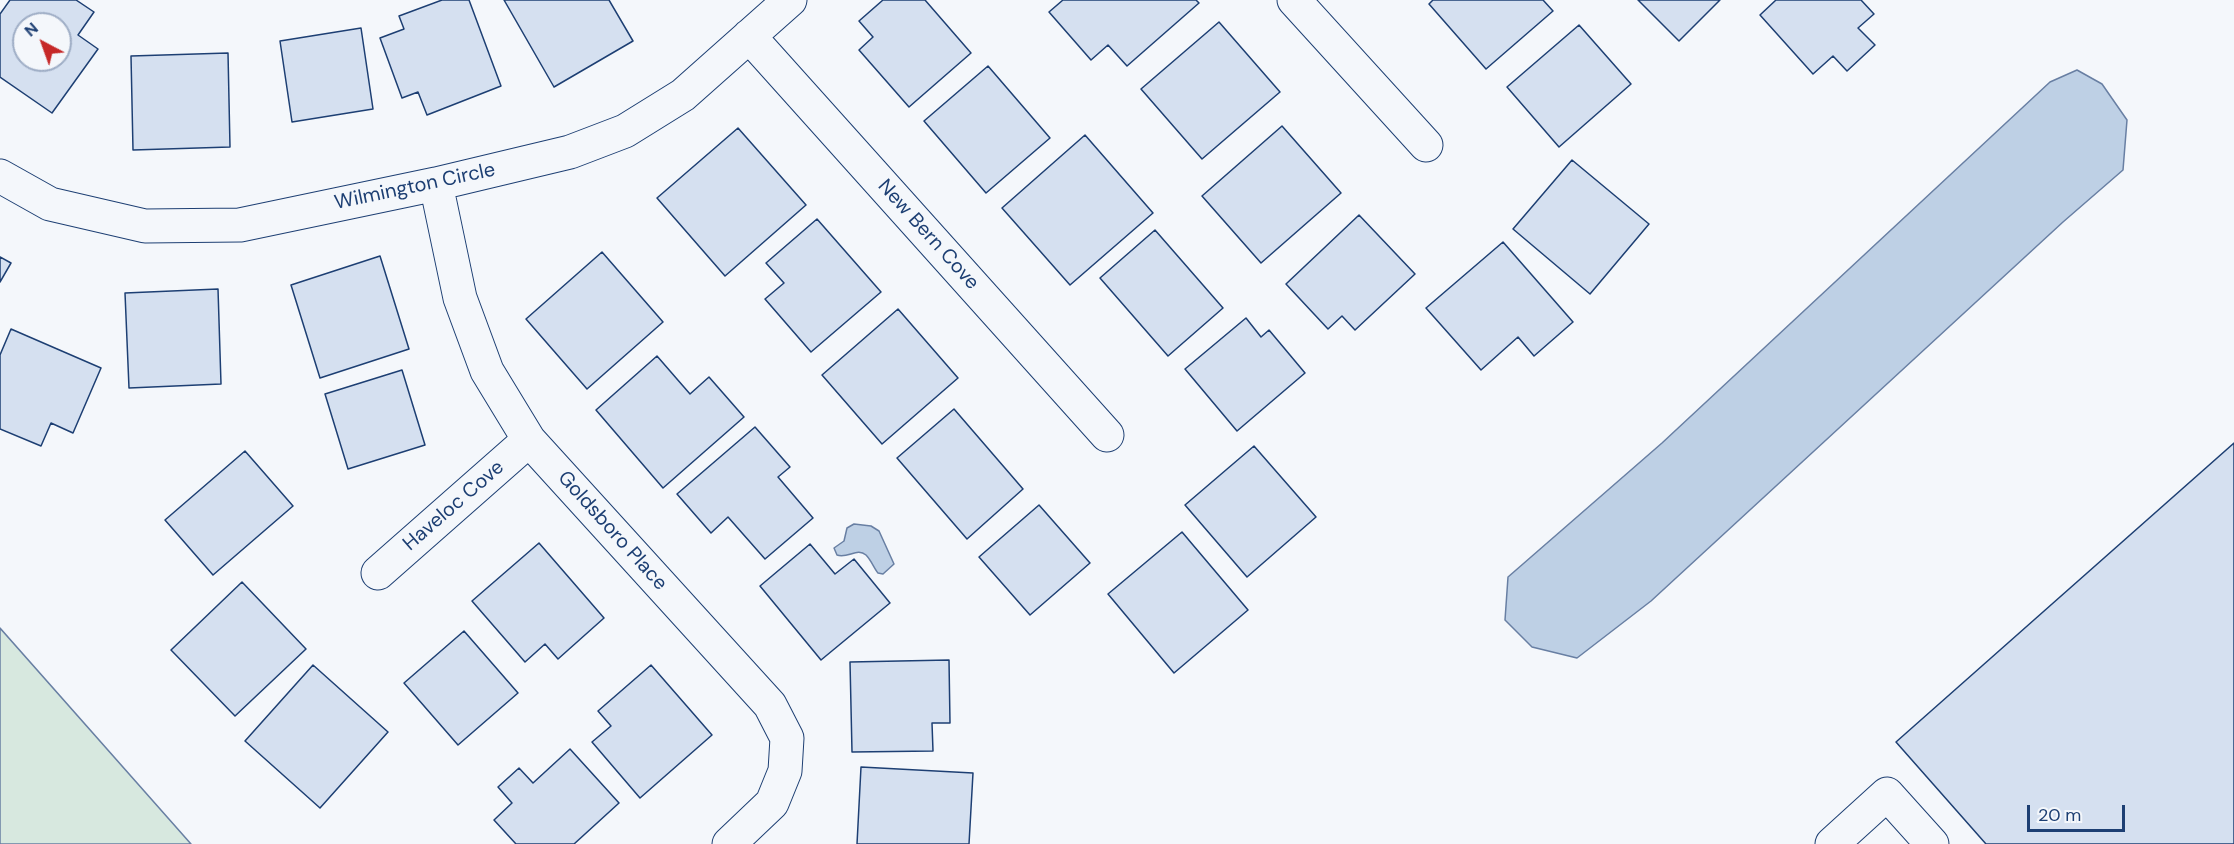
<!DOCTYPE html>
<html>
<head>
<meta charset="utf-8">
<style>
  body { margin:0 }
  #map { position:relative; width:2234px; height:844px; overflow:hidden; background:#f4f7fb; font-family:"DM Sans",sans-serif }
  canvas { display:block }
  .north { position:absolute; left:12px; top:12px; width:60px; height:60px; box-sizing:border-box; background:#f4f7fb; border:2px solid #9eadc5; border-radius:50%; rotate:319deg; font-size:16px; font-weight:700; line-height:24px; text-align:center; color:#1d3f73 }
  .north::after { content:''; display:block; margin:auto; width:21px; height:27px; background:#c62828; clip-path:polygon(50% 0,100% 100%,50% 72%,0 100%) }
  .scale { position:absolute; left:2027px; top:805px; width:98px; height:27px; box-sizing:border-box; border:3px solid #1d3f73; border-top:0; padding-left:8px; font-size:18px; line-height:21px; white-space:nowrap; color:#1d3f73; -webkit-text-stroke:4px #f4f7fb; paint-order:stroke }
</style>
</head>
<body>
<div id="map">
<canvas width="2234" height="844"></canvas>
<div class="north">N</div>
<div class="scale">20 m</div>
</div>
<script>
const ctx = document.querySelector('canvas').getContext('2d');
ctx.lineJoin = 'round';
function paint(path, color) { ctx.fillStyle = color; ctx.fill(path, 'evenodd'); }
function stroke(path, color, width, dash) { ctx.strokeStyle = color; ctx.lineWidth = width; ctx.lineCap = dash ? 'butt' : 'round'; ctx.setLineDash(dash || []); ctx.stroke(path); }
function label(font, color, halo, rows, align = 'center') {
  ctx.font = font + ' "DM Sans",sans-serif'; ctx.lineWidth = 4.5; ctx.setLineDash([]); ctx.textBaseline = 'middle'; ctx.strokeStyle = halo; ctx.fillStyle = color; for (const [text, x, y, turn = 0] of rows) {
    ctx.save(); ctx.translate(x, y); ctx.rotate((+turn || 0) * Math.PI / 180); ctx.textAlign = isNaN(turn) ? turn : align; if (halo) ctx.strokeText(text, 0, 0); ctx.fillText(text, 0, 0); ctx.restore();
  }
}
const green = new Path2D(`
  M0,628l191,216h-191z`);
const water = new Path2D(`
  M2077,70l25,14 25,36 -4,50 -60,52 -412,379 -74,57 -45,-11 -27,-27 3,-43 154,-134 388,-361z
  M854,524l17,2 8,5 15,33 -11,10 -5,-1c-4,-5 -7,-13 -12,-18 -9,-8 -18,4 -29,0l-3,-7 10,-7 3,-13z`);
const building = new Path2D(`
  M10,0h66l18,12 -16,23 20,14 -46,64 -52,-36v-63zM24,24h36v36h-36z
  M442,0h27l32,86 -74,29 -9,-23 -16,6 -22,-60 24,-9 -5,-13z
  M504,0h105l24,41 -79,46z
  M883,0h42l46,53 -62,54 -50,-57 14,-13 -14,-16z
  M1063,0h133l3,3 -72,63 -19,-21 -17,15 -42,-48z
  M1433,0h110l10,11 -67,58 -57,-65z
  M1638,0h82l-41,41z
  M1776,0h85l13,14 -16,14 17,17 -28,26 -14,-15 -20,18 -53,-59z
  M1219,22l61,70 -78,67 -61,-70z
  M1579,25l52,59 -72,63 -52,-60z
  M361,28l12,81 -81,13 -12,-81z
  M228,53l2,94 -97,3 -2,-94z
  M988,66l62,72 -64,55 -62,-72z
  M1282,126l59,67 -80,70 -59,-67z
  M738,128l68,77 -81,71 -68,-78z
  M1085,135l68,78 -83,72 -68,-77z
  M1572,160l77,64 -59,70 -77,-65z
  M1359,215l56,59 -60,56 -13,-14 -14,13 -42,-45z
  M817,219l64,73 -70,60 -46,-53 19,-16 -18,-20z
  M1155,230l68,78 -55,48 -68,-78z
  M1503,242l70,80 -39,34 -16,-19 -37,33 -55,-62z
  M602,252l61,70 -76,67 -61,-70z
  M380,256l29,93 -89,29 -29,-93z
  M0,257l11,6 -11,19z
  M218,289l3,95 -92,4 -4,-95z
  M898,309l60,69 -76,66 -60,-69z
  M1246,318l15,19 8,-7 36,43 -68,58 -52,-62z
  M11,329l90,39 -28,65 -22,-10 -10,23 -41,-17v-74z
  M657,356l33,38 19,-17 35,40 -81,71 -67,-78z
  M402,370l23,75 -77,24 -23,-75z
  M954,409l69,80 -56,50 -70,-81z
  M755,427l35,40 -12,10 35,41 -48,41 -37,-42 -17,16 -34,-39z
  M2234,443v401h-248l-90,-102z
  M1254,446l62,71 -69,60 -62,-72z
  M245,451l48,55 -80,69 -48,-55z
  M1039,505l51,58 -60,52 -51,-58z
  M1182,532l66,78 -74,63 -66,-79z
  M539,543l65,75 -46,41 -13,-15 -20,18 -53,-61z
  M810,544l25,30 19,-15 36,44 -69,57 -61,-74z
  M242,582l64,67 -71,67 -64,-66z
  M464,631l54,62 -60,52 -54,-62z
  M949,660l1,63h-18l1,28 -81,1 -2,-90z
  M313,665l75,67 -68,76 -75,-67z
  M651,665l61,70 -72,63 -48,-56 19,-16 -13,-15z
  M570,749l49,54 -45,41h-58l-22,-24 18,-17 -14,-16 21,-19 14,15z
  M861,767l112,6 -4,71h-112z`);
const minor = new Path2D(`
  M1294,0l132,145
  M749,36l358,399
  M0,176l50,28 95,22 95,-1 196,-41 134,-32 55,-21 58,-36 107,-95
  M436,184l24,114 27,73 42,69 241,265 17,33 -2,33 -13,32 -43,41
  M378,573l151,-133
  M1832,844l55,-50 45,50`);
const streetNames = [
  ["Wilmington Circle",415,187,-12],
  ["New Bern Cove",928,235,48],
  ["Haveloc Cove",454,506,-41],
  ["Goldsboro Place",612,531,48]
];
paint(green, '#d7e8df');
stroke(green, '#687fa3', 1.5);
paint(water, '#bed0e5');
stroke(water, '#687fa3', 1.5);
paint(building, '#d5e0f0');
stroke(building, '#1d3f73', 1.5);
stroke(minor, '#1d3f73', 35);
stroke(minor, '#f4f7fb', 33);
label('20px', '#1d3f73', '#f4f7fb', streetNames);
</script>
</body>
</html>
